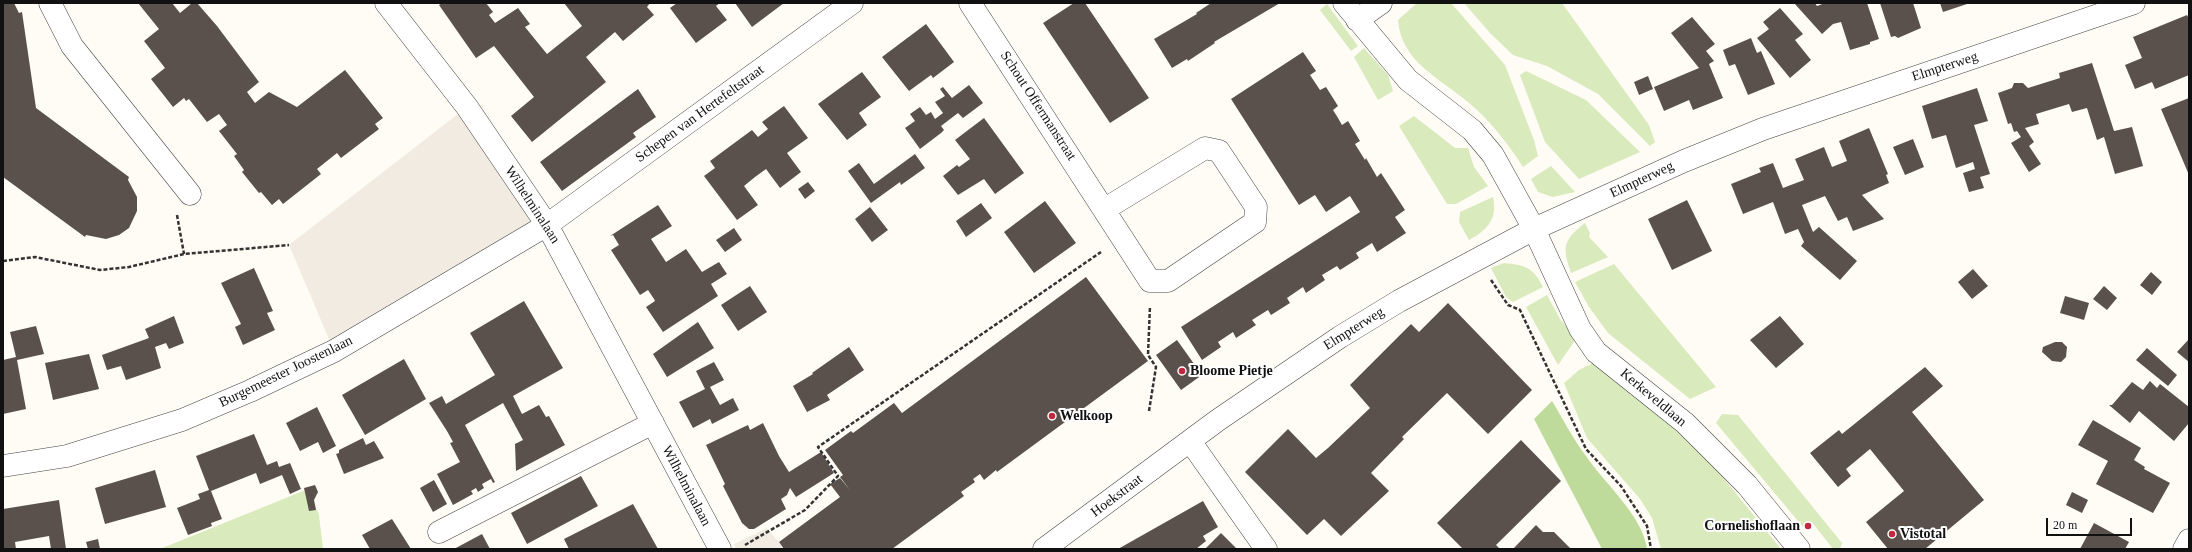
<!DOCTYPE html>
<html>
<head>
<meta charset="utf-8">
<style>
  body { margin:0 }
  #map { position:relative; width:2192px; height:552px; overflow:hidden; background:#fffcf5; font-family:Georgia,serif }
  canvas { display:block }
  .frame { position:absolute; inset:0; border:4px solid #111; pointer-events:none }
  .scale { position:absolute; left:2046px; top:518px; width:86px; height:18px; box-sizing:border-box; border:2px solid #111; border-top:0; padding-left:5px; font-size:12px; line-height:14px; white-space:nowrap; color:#111; -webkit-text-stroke:3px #fff; paint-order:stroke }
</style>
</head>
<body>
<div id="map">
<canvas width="2192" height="552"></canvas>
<div class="frame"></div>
<div class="scale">20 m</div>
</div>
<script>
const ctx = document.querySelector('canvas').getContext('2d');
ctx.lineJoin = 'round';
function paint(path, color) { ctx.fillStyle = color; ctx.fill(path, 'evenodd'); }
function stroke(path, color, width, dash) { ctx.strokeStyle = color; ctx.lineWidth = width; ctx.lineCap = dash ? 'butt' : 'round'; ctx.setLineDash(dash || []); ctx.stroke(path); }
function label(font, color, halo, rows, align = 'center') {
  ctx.font = font + ' Georgia,serif'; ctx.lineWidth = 4; ctx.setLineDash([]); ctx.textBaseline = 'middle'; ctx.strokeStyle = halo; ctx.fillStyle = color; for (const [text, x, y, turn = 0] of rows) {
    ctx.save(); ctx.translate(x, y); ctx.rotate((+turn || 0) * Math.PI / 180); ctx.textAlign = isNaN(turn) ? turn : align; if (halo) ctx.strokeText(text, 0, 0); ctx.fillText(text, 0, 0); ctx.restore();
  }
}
const green = new Path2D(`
  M1417,3h34l54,62 29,75 4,16 -15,11c-15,-23 -33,-47 -54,-64 -28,-24 -68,-41 -71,-83z
  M1464,3h98l87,122 6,17 -5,4 -52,-52 -51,-28 -34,-11 -23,-22z
  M1327,4l31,42 -7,5 -31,-41z
  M1364,48l24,27 5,16 -15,9 -24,-43z
  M1526,71l60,29 54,52 -61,27 -34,-37 -25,-67z
  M1414,116l41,32h13l6,19 14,19 -32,18h-9l-48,-78z
  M1551,166l24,26 -22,5 -15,-5 -7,-13z
  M1493,197c5,21 -5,33 -24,43l-10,-18 1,-10z
  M1585,223l5,10 -1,4 19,20 -37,16c-9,-26 -8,-33 14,-50z
  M1504,263c21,2 29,4 39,24l-30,15 -7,-5 -15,-29z
  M1614,264l102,123 -26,12 -82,-66 -19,-26 -14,-25z
  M1547,295l13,24 16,20 -18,26 -32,-58z
  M1593,363l63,49 57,53 68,84h-120l-9,-31 -12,-19 -53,-61 -23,-55 15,-13z
  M1722,414l16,1 104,128 -2,6h-7l-22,-28 -8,6 -87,-104z
  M308,489l11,26 4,34h-163z`);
const forest = new Path2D(`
  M1552,401c11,18 21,38 34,55 19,28 57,60 61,93h-45l-68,-130z`);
const plaza = new Path2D(`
  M467,107l80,118 -213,126 -45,-106z
  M767,528l17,21h-48l-2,-5z`);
const building = new Path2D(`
  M3,3h11l5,10 3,-1 14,96 93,69 -1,3 9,17v14l-8,17 -10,7 -13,4 -20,-4 -1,2 -82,-60z
  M138,3h34l8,10 12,-10h5l20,23 42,56 -12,10 8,11 14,-11 28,15 48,-37 38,48 -8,6 4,5 -38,29 -4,-5 -20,16 4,5 -38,30 -4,-5 -7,6 -11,-13 -2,1 -17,-21 2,-2 -10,-14 3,-2 -18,-23 8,-6 -8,-11 -12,8 -18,-23 -3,2 -2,-3 -11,9 -22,-28 14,-11 -21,-27 15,-12z
  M442,3h44l7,9 -4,3 6,8 23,-15 12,16 -5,3 22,27 35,-28 -18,-23h86l-3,4 7,8 -31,26 -8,-9 -29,25 20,25 -74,60 -21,-26 23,-19 -40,-51 -18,12 -37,-53z
  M677,3h43l-4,3 11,14 -31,23 -26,-35z
  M735,3h49l-32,24z
  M1074,3h11l64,95 -39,25 -67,-100z
  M1211,3h69l-66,39 1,1 -27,18 -1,-2 -15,9 -18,-29 43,-25 -1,-1z
  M1794,3h21l2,3 8,-3h42l12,36 -9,3v2l-20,6 -9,-28 -8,2 -11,10z
  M1880,3h33l8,25 -23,10 -3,-2 -4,1z
  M1940,3h30l-27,9z
  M1780,8l23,26 -8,6 16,20 -21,18 -33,-40 12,-9 -6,-7z
  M2187,15l2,4v56l-34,14 -3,-7 -17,7 -10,-24 17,-7 -9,-21z
  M1692,17l23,27 -9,7 8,10 -5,3 14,34 -30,12 -4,-10 -25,11 -10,-24 45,-19 -28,-35z
  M926,24l28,38 -21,16 -2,-3 -22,16 -27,-34z
  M1751,38l6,15 4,-2 14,33 -27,11 -13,-31 -6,2 -6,-16z
  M1303,52l13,19 -6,4 10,15 6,-3 12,19 -5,4 5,8 4,7 6,-4 12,20 -5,3 10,16 1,-2 11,19 4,-4 24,37 -10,7 11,16 -29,19 -5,-9 -16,10 3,5 -19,12 -3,-4 -15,9 3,5 -19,13 -3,-6 -16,11 3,5 -19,12 -3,-5 -16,10 4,5 -20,13 -3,-6 -15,10 3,5 -19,13 -21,-33 179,-115 -10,-16 -24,16 -11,-17 -16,10 -68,-106z
  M2092,63l22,68 18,-4 11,39 -28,8 -11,-37 -7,3 -10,-32 -15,4 -3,-8 -33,10 3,10 -14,4 9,14 -5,4 12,18 -12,8 -18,-29 10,-6 -4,-6 -3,1 -3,-9 -3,1 -10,-31 14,-5 2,-5h9l5,5 32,-10 -1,-5z
  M862,72l19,25 -22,16 8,12 -20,15 -29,-36z
  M1648,76l5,13 -14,6 -5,-13z
  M969,85l14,18 -20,15 -5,-5 -17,13 3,4 -3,3 -21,16 -15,-21 10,-7 -5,-7 10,-7 6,8 5,-3 4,7 8,-6 -8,-11 10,-6 -5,-7 3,-2 9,11z
  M1977,88l11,33 -14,4 16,49 -10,3 4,11 -15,4 -6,-19 12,-4 -2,-7 -17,6 -10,-33 -14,4 -10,-33z
  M638,89l18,28 -23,16 3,4 -74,54 -22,-29z
  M2189,98v77l-28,-66z
  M784,106l24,32 -21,15 14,19 -21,16 -14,-19 -11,8 -11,9 14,19 -21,15 -33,-44 11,-8 -5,-7 42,-31 6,7 10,-8 -6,-7z
  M984,118l40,55 -29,21 -11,-15 -26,16 -15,-19 14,-11 2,2 11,-8 -15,-19z
  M1869,128l19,46 -2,1 3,8 -27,12 22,24 -31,12 -6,-14 -9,4 -13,-25 -23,9 11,27 6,-5 38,34 -17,19 -39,-34 3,-4 -6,-13 -13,5 -12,-32 -30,12 -12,-30 30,-12 -2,-4 14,-5 10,25 21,-8 -9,-21 29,-12 8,20 15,-6 -8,-20z
  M1913,139l11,28 -19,8 -12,-28z
  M915,154l10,14 -24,17 -1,-3 -29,21 -23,-32 11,-8 15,21z
  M808,182l7,9 -10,8 -7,-10z
  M1687,200l25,51 -40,19 -24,-51z
  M1045,201l31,42 -42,30 -30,-41z
  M981,203l11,15 -26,19 -10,-16z
  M658,205l14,21 -21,13 15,23 20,-13 16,23 17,-10 8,12 -16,10 7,12 -55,36 -17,-25 9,-6 -1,-2 -6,-9 -8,5 -29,-45 8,-5 -6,-10 -3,1z
  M870,207l18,23 -16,12 -17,-23z
  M734,228l8,12 -17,12 -9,-12z
  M254,268l19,43 -6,2 8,17 -32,15 -8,-18 6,-3 -20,-41z
  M1973,269l15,17 -16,13 -14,-17z
  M2151,272l11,10 -10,13 -12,-10z
  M1086,277l62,84 -151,111 -1,-2 -12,10 -4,-6 -7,5 2,3 -14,10 3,4 -72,53h-108l-5,-7 61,-45 -10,-13 10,-6 10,12 -10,-13 3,-2 -18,-25 26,-19 2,2 41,-30 8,10z
  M750,286l17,26 -29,19 -17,-26z
  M2104,286l13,12 -10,12 -14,-11z
  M2065,296l24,7 -5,17 -24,-7z
  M524,301l39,67 -50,28 9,18 17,-9 7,12 3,-1 16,29 -49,26 -1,-27 8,-4 -20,-37 -38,22 30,57 -2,1 -2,-4 -9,5 2,4 -6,4 -2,-4 -5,3 2,3 -20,11 -16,-31 23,-12 -10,-19 3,-1 -6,-11 -18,-28 13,-7 4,8 49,-29 -25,-42z
  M1448,303l84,87 -44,44 -41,-41 -45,44 2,2 -33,34 18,18 -48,45 -17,-17 -17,16 -62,-63 43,-43 28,29 12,-10 42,-40 -20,-23 61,-61 8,8z
  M174,316l10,27 -15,6 -3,-6 -11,4 6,21 -35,12 -5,-14 -14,4 -5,-15 47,-17 -4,-9z
  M1780,316l24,28 -28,24 -26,-28z
  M698,322l16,26 -47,29 -14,-23z
  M36,326l8,28 -27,6 9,49 -23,5v-54l13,-3 -6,-25z
  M2189,339v23l-12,-10z
  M1177,340l25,35 -21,15 -25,-35z
  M2055,342h7l5,5 -1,10 -5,5 -9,-1 -10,-9 1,-5z
  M849,347l15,23 -37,25 3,5 -23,12 -14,-26 20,-12 -1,-1z
  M2147,348l30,27 -9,11 -32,-26z
  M89,354l10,35 -46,11 -8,-37z
  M404,359l22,40 -61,36 -23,-40z
  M714,362l10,18 -14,7 10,18 13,-7 6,12 -27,14 -2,-5 -17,9 -14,-26 26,-13 -9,-18z
  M1925,367l18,19 -31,26 72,88 -59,49h-37l-22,-27 38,-31 -34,-42 -24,20 5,7 -13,11 -28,-34 29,-23 3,4z
  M2150,381l7,7 3,-4 29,23v16l-15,18 -35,-30 -9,12 -21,-18h3l20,-23 11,8z
  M317,407l19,39 -13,7 -5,-11 -18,9 -14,-28z
  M2093,420l48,28 -7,12 11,7 -1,2 26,14 -17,30 -57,-29 12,-23 -30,-16z
  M763,423l16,33 10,16 32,-20 13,21 -38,24 -6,-9 -3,7 -6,4 5,10 -32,20h-5l-7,-6 -19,-37 2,-2 -19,-39 42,-20 2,5z
  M254,434l13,31 10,-4 2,6 11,-4 11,26 -11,5 -8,-19 -22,9 -4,-11 -45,18 11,28 -11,4 1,3 -24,9 -11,-27 23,-9 -2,-5 11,-4 -13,-34z
  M363,438l3,7 8,-4 10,17 -40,16 -8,-20 3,-1v-3z
  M1521,440l40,41 -65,64 4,4h-37l-26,-26z
  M155,470l11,37 -61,17 -10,-36z
  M581,476l17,30 -71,38 -16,-31z
  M434,480l13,24 -14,8 -13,-24z
  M315,485l3,7 -4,8 2,10 -7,1 -5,-23z
  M2072,492l16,8 -6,13 -16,-8z
  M59,500l7,49h-15l-2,-13 -34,6 1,7h-13v-40z
  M1203,501l15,26 -15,9 3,5 -10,8h-78z
  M633,504l25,45h-89l-5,-10z
  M392,519l19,30h-41l-8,-14z
  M2094,523l35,19 -4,7h-45z
  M1536,525l7,7h11l17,17h-58z
  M1221,533l16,16h-32z
  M482,534l8,15h-36l13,-7z
  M98,539l2,10h-12l-2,-7z`);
const path = new Path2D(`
  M177,215l7,39
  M3,261l32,-4 65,13 29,-3 55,-13 105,-9
  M1491,280l17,25 12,5 66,139 35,37 26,40 4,23
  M1149,411l7,-44 -8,-12 2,-49
  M745,545l60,-35 33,-34 -20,-29 283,-195`);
const minor = new Path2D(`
  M50,3l22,43 118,148
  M386,3l81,104 80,118 173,324
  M970,3l180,278h18l87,-59 1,-15 -37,-56 -14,-3 -100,61
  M1344,3l64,77 64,50 21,25 41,74 46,100 16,23 89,71 62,62 52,64
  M1357,20l24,-17
  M1190,441l76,108
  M3,466l64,-10 115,-36 68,-29 84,-40 213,-126 305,-222
  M439,532l214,-109
  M1044,549l174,-129 122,-83 59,-36 135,-72 150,-68 79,-32 371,-126
  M2184,549l5,-9`);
const markers = [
  [1182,371,4,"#c1283f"],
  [1052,416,4,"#c1283f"],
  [1808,526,4,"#c1283f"],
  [1892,534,4,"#c1283f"]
];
const streetNames = [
  ["Elmpterweg",1945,67,-18],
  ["Schout Offermanstraat",1038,106,57],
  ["Schepen van Hertefeltstraat",700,114,-36],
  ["Elmpterweg",1642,180,-25],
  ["Wilhelminalaan",532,205,57],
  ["Elmpterweg",1354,329,-32],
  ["Burgemeester Joostenlaan",286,372,-26],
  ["Kerkeveldlaan",1653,398,40],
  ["Wilhelminalaan",686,486,62],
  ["Hoekstraat",1117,496,-37]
];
const poiNames = [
  ["Bloome Pietje",1190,371],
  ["Welkoop",1060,416],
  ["Cornelishoflaan",1800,526,"right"],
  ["Vistotal",1900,534]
];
paint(green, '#d9eabd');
paint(forest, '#bfdb9c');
paint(plaza, '#f1ebe2');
paint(building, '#5a514d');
stroke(minor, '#444', 23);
stroke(path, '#333', 2.5, [4, 2]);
stroke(minor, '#fff', 22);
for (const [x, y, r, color] of markers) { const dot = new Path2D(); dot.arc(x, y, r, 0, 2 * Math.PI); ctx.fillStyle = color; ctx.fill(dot); stroke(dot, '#fff', 1.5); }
label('14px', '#111', '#fff', streetNames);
label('bold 14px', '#111', '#fff', poiNames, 'left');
</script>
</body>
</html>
